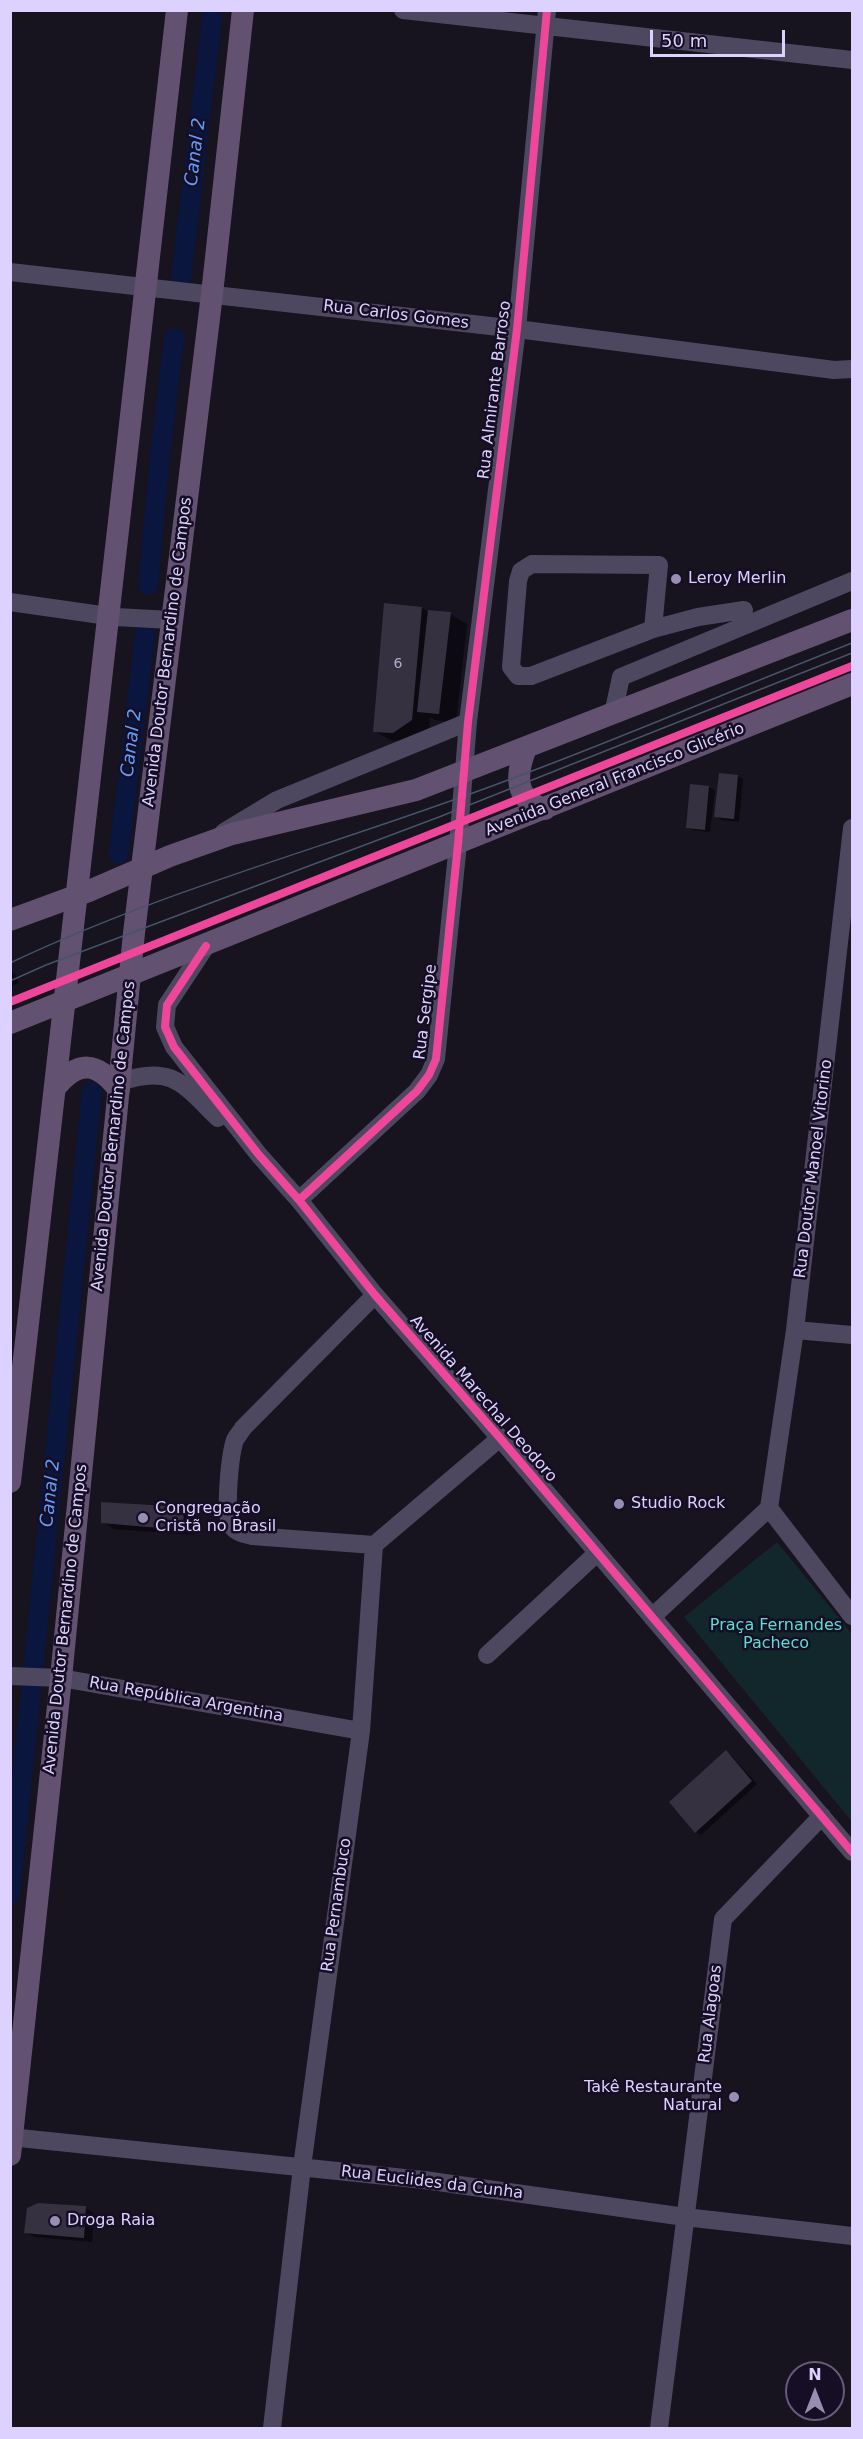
<!DOCTYPE html>
<html>
<head>
<meta charset="utf-8">
<style>
  body { margin:0 }
  #map { position:relative; width:863px; height:2439px; overflow:hidden; background:#17131f; font-family:"DejaVu Sans",sans-serif }
  canvas { display:block }
  .frame { position:absolute; inset:0; border:12px solid #ddd1ff; pointer-events:none }
  .north { position:absolute; left:785px; top:2361px; width:60px; height:60px; box-sizing:border-box; background:#150e24; border:2px solid #655c7c; border-radius:50%; rotate:0deg; font-size:16px; font-weight:700; line-height:24px; text-align:center; color:#ddd1ff }
  .north::after { content:''; display:block; margin:auto; width:21px; height:27px; background:#988eb1; clip-path:polygon(50% 0,100% 100%,50% 72%,0 100%) }
  .scale { position:absolute; left:650px; top:30px; width:135px; height:27px; box-sizing:border-box; border:3px solid #ddd1ff; border-top:0; padding-left:8px; font-size:18px; line-height:21px; white-space:nowrap; color:#ddd1ff; -webkit-text-stroke:4px #150e24; paint-order:stroke }
</style>
</head>
<body>
<div id="map">
<canvas width="863" height="2439"></canvas>
<div class="frame"></div>
<div class="north">N</div>
<div class="scale">50 m</div>
</div>
<script>
const ctx = document.querySelector('canvas').getContext('2d');
ctx.lineJoin = 'round';
function paint(path, color) { ctx.fillStyle = color; ctx.fill(path, 'evenodd'); }
function stroke(path, color, width, dash) { ctx.strokeStyle = color; ctx.lineWidth = width; ctx.lineCap = dash ? 'butt' : 'round'; ctx.setLineDash(dash || []); ctx.stroke(path); }
function label(font, color, halo, rows, align = 'center') {
  ctx.font = font + ' "DejaVu Sans",sans-serif'; ctx.lineWidth = 5; ctx.setLineDash([]); ctx.textBaseline = 'middle'; ctx.strokeStyle = halo; ctx.fillStyle = color; for (const [text, x, y, turn = 0] of rows) {
    ctx.save(); ctx.translate(x, y); ctx.rotate((+turn || 0) * Math.PI / 180); ctx.textAlign = isNaN(turn) ? turn : align; if (halo) ctx.strokeText(text, 0, 0); ctx.fillText(text, 0, 0); ctx.restore();
  }
}
const green = new Path2D(`
  M777,1542l75,92v188l-168,-205z`);
const shadow = new Path2D(`
  M386,605l36,3 8,5 20,1 17,10 -11,99 -21,-3 -5,-3 -1,13 -19,12 -19,-2 -17,-9z
  M738,776l5,3 -4,43 -18,-2 -5,-4z
  M691,785l18,2 6,3 -5,42 -17,-2 -6,-3z
  M10,972l5,2 4,9 -9,4z
  M183,1509l12,6 -1,20 -80,-6 -11,-7z
  M726,1752l5,3 26,29 -56,51 -5,-3z
  M85,2208l9,5 -2,29 -58,-5 -8,-5z`);
const canal = new Path2D(`
  M180,287l32,-269
  M148,585l12,-129 14,-118
  M119,854l26,-221
  M10,1895l82,-803`);
const building = new Path2D(`
  M384,603l38,4 -10,113 -19,13 -20,-1z
  M428,610l23,2 -12,102 -22,-2z
  M719,773l19,2 -4,44 -20,-2z
  M690,784l19,2 -4,44 -19,-2z
  M101,1502l83,5 -1,23 -82,-7z
  M726,1750l26,31 -57,52 -26,-31z
  M38,2203l48,3 -2,32 -60,-5 3,-25z`);
const minor = new Path2D(`
  M403,10l449,50
  M10,272l507,57 317,41 18,-1
  M10,602l105,15 56,3
  M653,629l6,-64 -127,-1 -11,7 -3,10 -7,86 7,9h13l122,-47 45,-12 46,-7
  M613,714l8,-37 231,-96
  M224,832l53,-32 191,-78
  M206,946l-39,59 -2,22 9,20 85,108 40,45 76,95 125,143 352,414
  M120,1082c52,-18 63,2 98,36
  M299,1200l118,-109 12,-16 7,-16 22,-215 10,-122 49,-393 30,-319
  M795,1330l57,5
  M769,1508l26,-178 57,-502
  M374,1545l-122,-9c-8,-2 -16,-3 -21,-11 -7,-11 -1,-71 4,-85 2,-4 6,-8 8,-12l132,-133
  M652,1617l117,-109 83,108
  M487,1655l110,-102
  M10,1676l51,2 300,53
  M10,2137l414,43 261,37 167,19
  M272,2428l30,-261 59,-436 13,-186 126,-107
  M659,2428l64,-509 99,-103`);
const major = new Path2D(`
  M526,748c-10,25 -13,52 19,61
  M10,920l79,-29 81,-35 62,-22 184,-44 436,-170
  M10,1023l842,-339
  M55,1088c23,-28 42,-27 64,2
  M10,1482l167,-1472
  M10,2155l51,-477 73,-745 78,-639 31,-284`);
const tram = new Path2D(`
  M10,963c139,-66 285,-107 429,-158 140,-49 276,-108 413,-162
  M10,981l36,-16 393,-148 413,-164`);
const cycleway = new Path2D(`
  M206,946l-39,59 -2,22 9,20 85,108 40,45 76,95 125,143 352,414
  M10,1002l842,-336
  M299,1200l118,-109 12,-16 7,-16 22,-215 10,-122 49,-393 30,-319`);
const markers = [
  [676,579,6,"#988eb1"],
  [619,1504,6,"#988eb1"],
  [143,1518,6,"#988eb1"],
  [734,2097,6,"#988eb1"],
  [55,2221,6,"#988eb1"]
];
const numberNames = [
  ["6",398,664]
];
const streetNames = [
  ["Rua Carlos Gomes",396,315,7],
  ["Rua Almirante Barroso",495,390,-83],
  ["Avenida Doutor Bernardino de Campos",168,652,-83],
  ["Avenida General Francisco Glicério",615,780,-22],
  ["Rua Sergipe",426,1012,-83],
  ["Avenida Doutor Bernardino de Campos",114,1136,-84],
  ["Rua Doutor Manoel Vitorino",814,1169,-83],
  ["Avenida Marechal Deodoro",483,1399,49],
  ["Avenida Doutor Bernardino de Campos",66,1619,-84],
  ["Rua República Argentina",186,1700,10],
  ["Rua Pernambuco",337,1905,-82],
  ["Rua Alagoas",711,2014,-83],
  ["Rua Euclides da Cunha",432,2183,7]
];
const poiNames = [
  ["Leroy Merlin",688,579],
  ["Studio Rock",631,1504],
  ["Congregação",155,1509],
  ["Cristã no Brasil",155,1527],
  ["Takê Restaurante",722,2088,"right"],
  ["Natural",722,2106,"right"],
  ["Droga Raia",67,2221]
];
const parkNames = [
  ["Praça Fernandes",776,1626],
  ["Pacheco",776,1644]
];
const waterNames = [
  ["Canal 2",196,152,-83],
  ["Canal 2",132,743,-83],
  ["Canal 2",51,1493,-84]
];
paint(green, '#12272b');
paint(shadow, '#0007');
stroke(canal, '#0b163e', 20);
paint(building, '#363141');
stroke(minor, '#4d485f', 18);
stroke(major, '#625171', 22);
stroke(tram, '#45546a', 1.5);
stroke(cycleway, '#ed469a', 8);
for (const [x, y, r, color] of markers) { const dot = new Path2D(); dot.arc(x, y, r, 0, 2 * Math.PI); ctx.fillStyle = color; ctx.fill(dot); stroke(dot, '#150e24', 2); }
label('14px', '#b3a9d0', null, numberNames);
label('16px', '#ddd1ff', '#150e24', streetNames);
label('16px', '#ddd1ff', '#150e24', poiNames, 'left');
label('16px', '#5cdfd1', '#150e24', parkNames);
label('italic 18px', '#5f9eff', '#150e24', waterNames);
</script>
</body>
</html>
